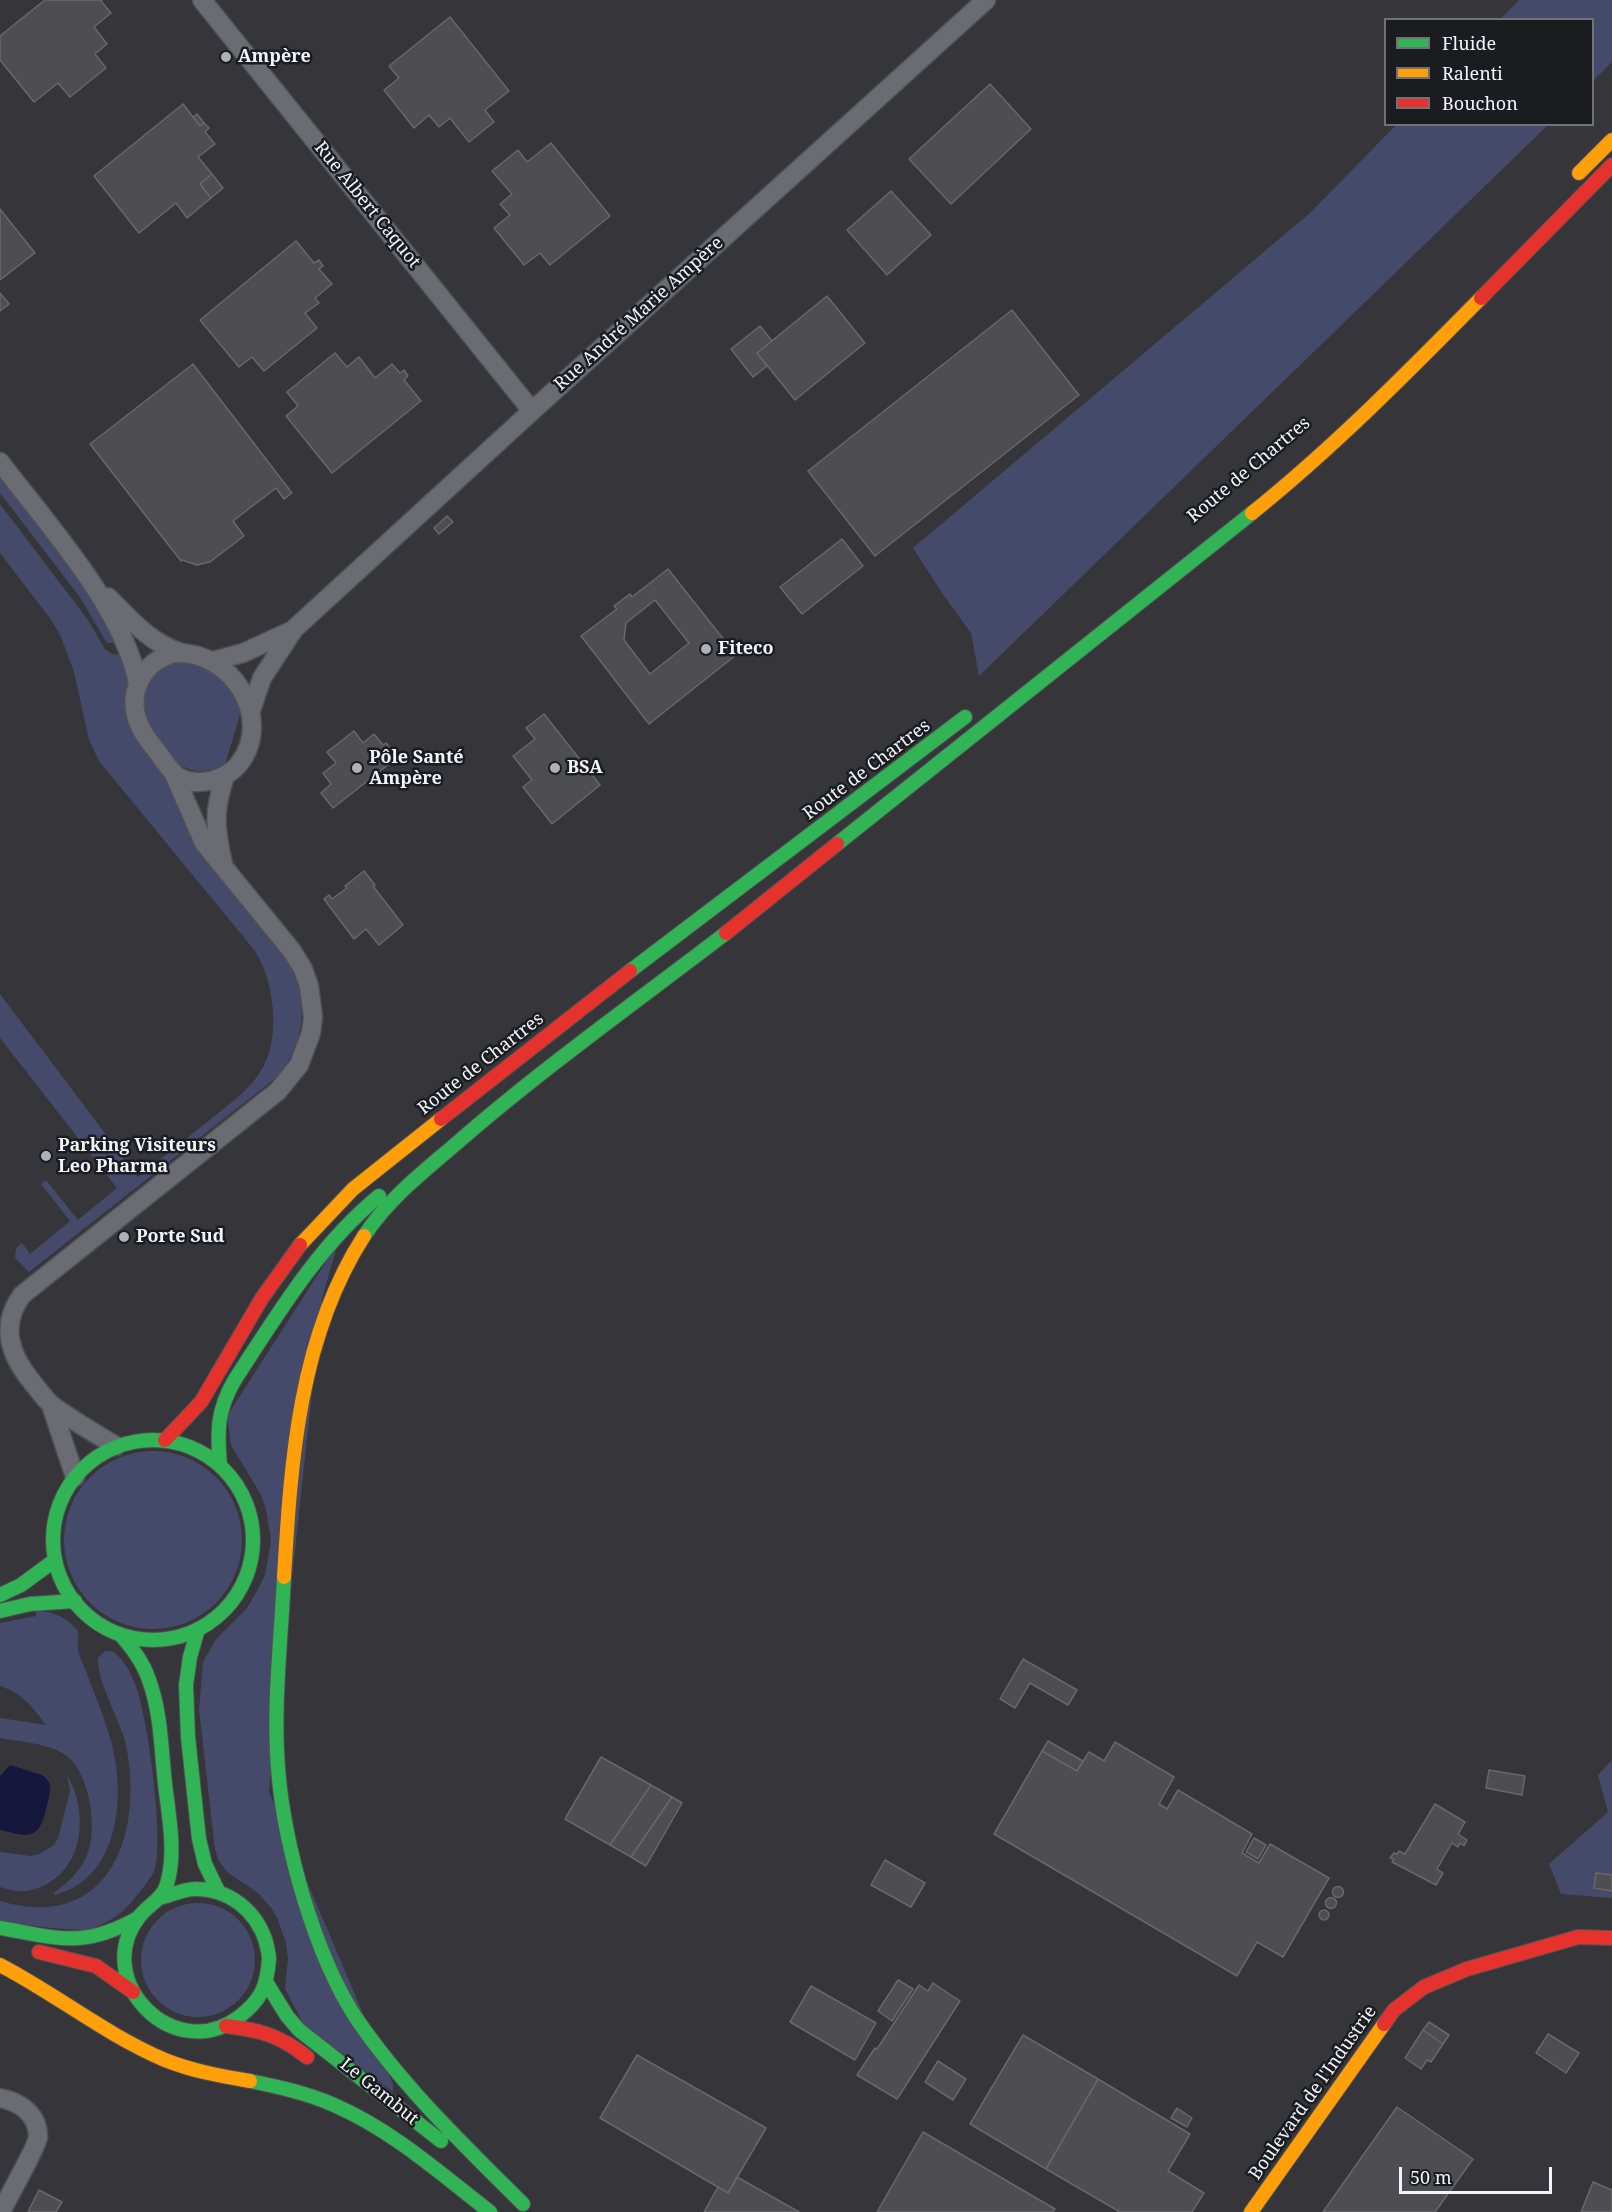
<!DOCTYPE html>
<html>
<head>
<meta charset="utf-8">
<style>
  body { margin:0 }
  #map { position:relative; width:1612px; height:2212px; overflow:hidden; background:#35353a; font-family:"Noto Serif",serif }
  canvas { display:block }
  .legend { position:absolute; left:1384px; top:18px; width:210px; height:108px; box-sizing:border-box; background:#1b1c20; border:2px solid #717277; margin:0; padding:8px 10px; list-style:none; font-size:18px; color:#f3f4f9 }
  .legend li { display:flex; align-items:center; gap:12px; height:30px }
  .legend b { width:30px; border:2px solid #717277 }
  .scale { position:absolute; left:1399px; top:2167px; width:153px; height:27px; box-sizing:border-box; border:3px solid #f3f4f9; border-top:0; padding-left:8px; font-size:18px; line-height:21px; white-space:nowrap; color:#f3f4f9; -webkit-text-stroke:4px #1b1c20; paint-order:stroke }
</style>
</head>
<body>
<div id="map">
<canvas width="1612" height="2212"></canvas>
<ul class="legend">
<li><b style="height:8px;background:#30b455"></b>Fluide</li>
<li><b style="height:8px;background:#ff9f0a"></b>Ralenti</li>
<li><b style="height:8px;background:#e5322d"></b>Bouchon</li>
</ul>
<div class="scale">50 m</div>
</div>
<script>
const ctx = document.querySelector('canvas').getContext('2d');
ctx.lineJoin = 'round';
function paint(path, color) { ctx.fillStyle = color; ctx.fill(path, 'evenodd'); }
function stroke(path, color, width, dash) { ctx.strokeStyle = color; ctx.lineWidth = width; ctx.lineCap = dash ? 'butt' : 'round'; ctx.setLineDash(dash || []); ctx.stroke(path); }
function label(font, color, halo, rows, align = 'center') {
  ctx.font = font + ' "Noto Serif",serif'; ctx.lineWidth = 5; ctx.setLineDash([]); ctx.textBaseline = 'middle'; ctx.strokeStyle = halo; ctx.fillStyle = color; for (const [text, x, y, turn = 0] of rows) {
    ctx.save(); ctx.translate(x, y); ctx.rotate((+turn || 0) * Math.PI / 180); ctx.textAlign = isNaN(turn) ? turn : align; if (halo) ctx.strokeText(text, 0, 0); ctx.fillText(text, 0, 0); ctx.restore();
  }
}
const green = new Path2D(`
  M1519,0h93v62l-19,19 -1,-61 -92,-1z
  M1397,124l151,1 -569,551 -8,-43 -27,-37 -31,-48 397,-335z
  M0,477l89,116 28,50h-10l-28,-47 -79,-103z
  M0,504l88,116 17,29 7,5 11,1c1,6 4,12 5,17 3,22 -7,35 3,59 9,19 26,33 38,51 13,21 15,46 30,66 19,27 41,53 61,79 9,12 20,24 28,36 22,37 17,81 -11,114l-248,195 -14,-14 1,-10 6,-5 8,11 40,-33 -29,-37 5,-4 32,40 39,-32 -117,-150v-44l138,183c22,-18 45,-36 68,-54 20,-17 46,-33 58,-58 8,-16 10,-35 9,-53 -2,-23 -6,-41 -18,-61l-156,-190 -10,-21 -15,-68 -13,-35 -9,-16 -52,-68z
  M185,661c27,4 46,26 56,50l-16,54c-13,6 -28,9 -41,2 -9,-4 -15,-16 -21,-24 -7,-7 -16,-16 -18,-26 -8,-30 12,-51 40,-56z
  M338,1243l-16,56 -53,493 124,292v8l-89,-67 -19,-36 3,-30 -2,-16 -8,-23 -6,-11 -14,-16 -31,-21 -8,-11 -4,-11 -16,-141 4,-47 13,-23 31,-31 10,-17 8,-16 6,-34 -5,-32 -5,-14 -30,-50 -4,-29z
  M64 1540a89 89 0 1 1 178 0a89 89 0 1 1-178 0Z
  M36,1610c17,2 31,7 42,21 1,7 -1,12 0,18 1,7 5,15 8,22 7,20 16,40 22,60 19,56 15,146 -53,164l-1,-2c13,-10 26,-21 33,-38 11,-26 3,-81 -20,-99 -18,-13 -46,-14 -67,-18v-20l46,7c-13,-18 -24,-32 -46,-39v-63l36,-7z
  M105,1651h7c12,8 18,20 23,33 13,32 29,153 20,185 -2,8 -26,37 -33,43 -8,7 -22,13 -32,17 -8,4 -76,-6 -90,-7v-21c109,32 144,-66 126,-156 -6,-26 -29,-62 -28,-87z
  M1612,1760v138l-51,-4 -12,-30 59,-52 -10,-37z
  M67,1775c21,35 18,90 -22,110 -17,8 -28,8 -45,2v-35l31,4 8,-2 15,-9 4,-7 12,-47z
  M141 1960a57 57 0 1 1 114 0a57 57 0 1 1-114 0Z`);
const water = new Path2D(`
  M10,1765l32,10 4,3 4,6c1,10 -3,20 -5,29 -8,30 -21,22 -45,17v-54z`);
const building = new Path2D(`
  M45,0h57l-1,1 10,12 -17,14 13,17 -12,10 11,14 -36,29 -12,-14 -24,19 -34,-42v-24z
  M450,17l59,74 -24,19 9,12 -25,20 -19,-24 -11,9 -10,-12 -15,13 -30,-38 15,-12 -10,-12z
  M990,84l41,45 -80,75 -42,-45z
  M183,104l17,22 4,-3 5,5 -4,4 10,12 -17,13 14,17 -12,10 11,14 -24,20 -11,-15 -37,30 -45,-57z
  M197,114l7,9 -4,3 -7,-9z
  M551,143l59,73 -60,49 -10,-12 -16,12 -30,-37 16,-13 -10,-11 12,-10 -20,-23 26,-21 9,12z
  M212,174l11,14 -12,10 -11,-14z
  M891,191l40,44 -44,40 -40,-45z
  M0,209l35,44 -35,27z
  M296,241l18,22 5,-3 4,6 -4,3 13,15 -17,14 4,5 -14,10 12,15 -53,43 -12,-14 -13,10 -39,-47z
  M0,293l9,11 -9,7z
  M827,296l38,47 -70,57 -38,-47z
  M1012,310l67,85 -204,161 -67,-85z
  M760,326l12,15 -15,12 10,13 -14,11 -22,-28z
  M335,353l12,14 12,-10 16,21 17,-14 8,9 4,-3 4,6 -4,4 17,21 -89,72 -46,-57 12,-10 -11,-14z
  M193,364l99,129 -8,6 -8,-11 -43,33 11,15 -34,26 -13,3 -15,-5 -1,1 -91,-117z
  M447,516l6,6 -14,12 -5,-6z
  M842,539l21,27 -61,48 -22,-27z
  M668,569l68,86 -87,69 -68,-88 36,-27 -3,-3 16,-12 2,3zM655,600l34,43 -39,31 -26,-34 2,-17z
  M544,714l56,71 -48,39 -29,-37 9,-7 -19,-24 22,-17 -9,-11z
  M354,731l9,12 11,-9 9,11 3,-2 12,14 -65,51 -12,-15 10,-9 -8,-11 13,-10 -9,-11z
  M364,871l11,14 -2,1 30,39 -24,20 -13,-16 -12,10 -30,-40 5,-4 3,4 15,-11 -2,-2z
  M1023,1659l54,31 -9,15 -38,-22 -15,25 -15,-9z
  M1048,1741l35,20 -6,10 -35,-20z
  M1115,1742l59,35 -15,27 8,5 11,-19 74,44 -10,19 17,10 11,-19 59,34 -46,79 -26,-15 -20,34 -243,-142 48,-83 35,20 12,-19 15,9z
  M601,1757l50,28 -41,60 -45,-26z
  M1489,1770l36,6 -3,19 -36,-7z
  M651,1785l21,12 -41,60 -21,-12z
  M672,1797l10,6 -36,63 -15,-9z
  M1435,1804l30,18 -7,12 9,6 -3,6 -4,-3 -2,4 -6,-4 -15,26 6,4 -7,12 -44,-23 2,-3 -4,-1 4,-5 3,1 2,-3 6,3z
  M1254,1838l12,7 -8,14 -12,-7z
  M885,1860l40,23 -14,24 -40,-22z
  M1596,1873l16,2v16l-18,-3z
  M1332.5 1892a5.5 5.5 0 1 1 11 0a5.5 5.5 0 1 1-11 0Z
  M1325.5 1903a5.5 5.5 0 1 1 11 0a5.5 5.5 0 1 1-11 0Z
  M1319 1915a5 5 0 1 1 10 0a5 5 0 1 1-10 0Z
  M898,1980l15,9 -21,32 -14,-10z
  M933,1983l27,18 -63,98 -40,-24 18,-27 2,1 42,-64 9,6z
  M811,1986l65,37 -21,37 -65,-38z
  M1429,2022l20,13 -6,9 -20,-14z
  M1423,2030l20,14 -12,18 -4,-2 -6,9 -16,-11z
  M1548,2034l31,19 -13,20 -30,-20z
  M1023,2035l75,44 -52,90 -76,-45z
  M637,2055l129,73 -38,65 -128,-75z
  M938,2061l28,18 -13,21 -28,-18z
  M1098,2079l92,55 -22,37 36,22 -12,19h-72l-74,-43z
  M1397,2107l76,52 -38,53h-112z
  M1177,2108l15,10 -5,9 -16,-9z
  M923,2132l132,77 -2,3h-176z
  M737,2177l62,35h-95l14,-25 10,6z
  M1593,2182l19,8v22h-31z
  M39,2190l23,12 -6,10h-28z`);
const street = new Path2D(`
  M202,0l330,411
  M0,462c47,62 124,146 138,222
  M108,597c22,22 43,47 74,56
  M175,653c55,-3 100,64 64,111 -13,16 -40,23 -59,14 -9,-5 -15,-16 -21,-24 -7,-9 -16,-19 -20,-30 -13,-31 4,-63 36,-71z
  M213,661l30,-8 50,-23
  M251,710l11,-32 32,-49 238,-218 454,-411
  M223,864c-8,-37 -10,-51 2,-88
  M51,1405l24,72
  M116,1446c-21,-13 -43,-25 -63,-40 -8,-6 -14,-16 -21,-24 -23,-28 -32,-57 -10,-87l256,-204 21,-26 12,-32 2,-16 -4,-31 -6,-17 -11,-18 -88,-108 -31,-71
  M0,2098c20,4 38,16 38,39 -1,10 -31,62 -37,75`);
const fast = new Path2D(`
  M837,844l415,-331
  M630,971l335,-254
  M364,1236c24,-37 60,-65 93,-93 86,-75 179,-141 269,-210
  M53 1540a100 100 0 1 1 200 0a100 100 0 1 1-200 0Z
  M220,1465c-3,-34 -3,-54 14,-84 43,-66 84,-135 145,-185
  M284,1577c-3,63 -11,128 -6,191 6,77 36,185 78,250 47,69 108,127 167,186
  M0,1595l21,-10 34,-25
  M0,1611l30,-7 45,-3
  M198,1629l-8,28 -4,28 2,52 11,102 6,25 13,27
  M120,1634c12,14 23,28 29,46 11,30 12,62 15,94 3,35 14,78 2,113 -5,13 -18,18 -27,30 -49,63 35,149 100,100 22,-17 28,-30 30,-58 0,-6 -2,-11 -3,-17 -10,-32 -37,-53 -71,-53 -11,0 -24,6 -35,9
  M0,1928c59,10 82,21 138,-10
  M266,1982l21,34 12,14 142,111
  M250,2081c29,6 57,12 84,24 58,25 107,69 156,107`);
const slow = new Path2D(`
  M1579,173l33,-33
  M1252,513c82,-66 155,-140 229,-215
  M300,1245l53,-56 88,-70
  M284,1577c7,-117 15,-240 80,-341
  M0,1965c56,29 106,70 165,95 27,11 56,16 85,21
  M1251,2212l133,-188`);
const jam = new Path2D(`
  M1481,298l131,-133
  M726,933l111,-89
  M441,1119l189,-148
  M165,1440l36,-38 61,-104 38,-53
  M39,1952l57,14 37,26
  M1384,2024l10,-14 30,-23 43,-18 111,-32 34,1
  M226,2026c34,4 53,9 81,31`);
const markers = [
  [226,57,6,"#b0b1b6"],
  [706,649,6,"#b0b1b6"],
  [357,768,6,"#b0b1b6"],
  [555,768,6,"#b0b1b6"],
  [46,1156,6,"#b0b1b6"],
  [124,1237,6,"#b0b1b6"]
];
const poiNames = [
  ["Ampère",238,57],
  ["Fiteco",718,649],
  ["Pôle Santé",369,758],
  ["Ampère",369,779],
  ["BSA",567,768],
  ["Parking Visiteurs",58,1146],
  ["Leo Pharma",58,1167],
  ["Porte Sud",136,1237]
];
const streetNames = [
  ["Rue Albert Caquot",367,205,51],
  ["Rue André Marie Ampère",639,314,-42],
  ["Route de Chartres",1249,470,-40],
  ["Route de Chartres",867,770,-37],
  ["Route de Chartres",481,1064,-38],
  ["Le Gambut",379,2092,39],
  ["Boulevard de l'Industrie",1313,2093,-55]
];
paint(green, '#454a6a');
paint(water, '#15173d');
paint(building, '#4e4e52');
stroke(building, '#68686c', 1.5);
stroke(street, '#505154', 21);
stroke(fast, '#505154', 16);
stroke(slow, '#505154', 16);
stroke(jam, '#505154', 16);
stroke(street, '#6b6c73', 18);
stroke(fast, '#30b455', 14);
stroke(slow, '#ff9f0a', 14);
stroke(jam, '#e5322d', 14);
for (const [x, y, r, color] of markers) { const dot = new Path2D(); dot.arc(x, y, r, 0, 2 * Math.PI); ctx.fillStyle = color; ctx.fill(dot); stroke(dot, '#1b1c20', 2); }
label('bold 18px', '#f3f4f9', '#1b1c20', poiNames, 'left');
label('18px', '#f3f4f9', '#1b1c20', streetNames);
</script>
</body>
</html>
